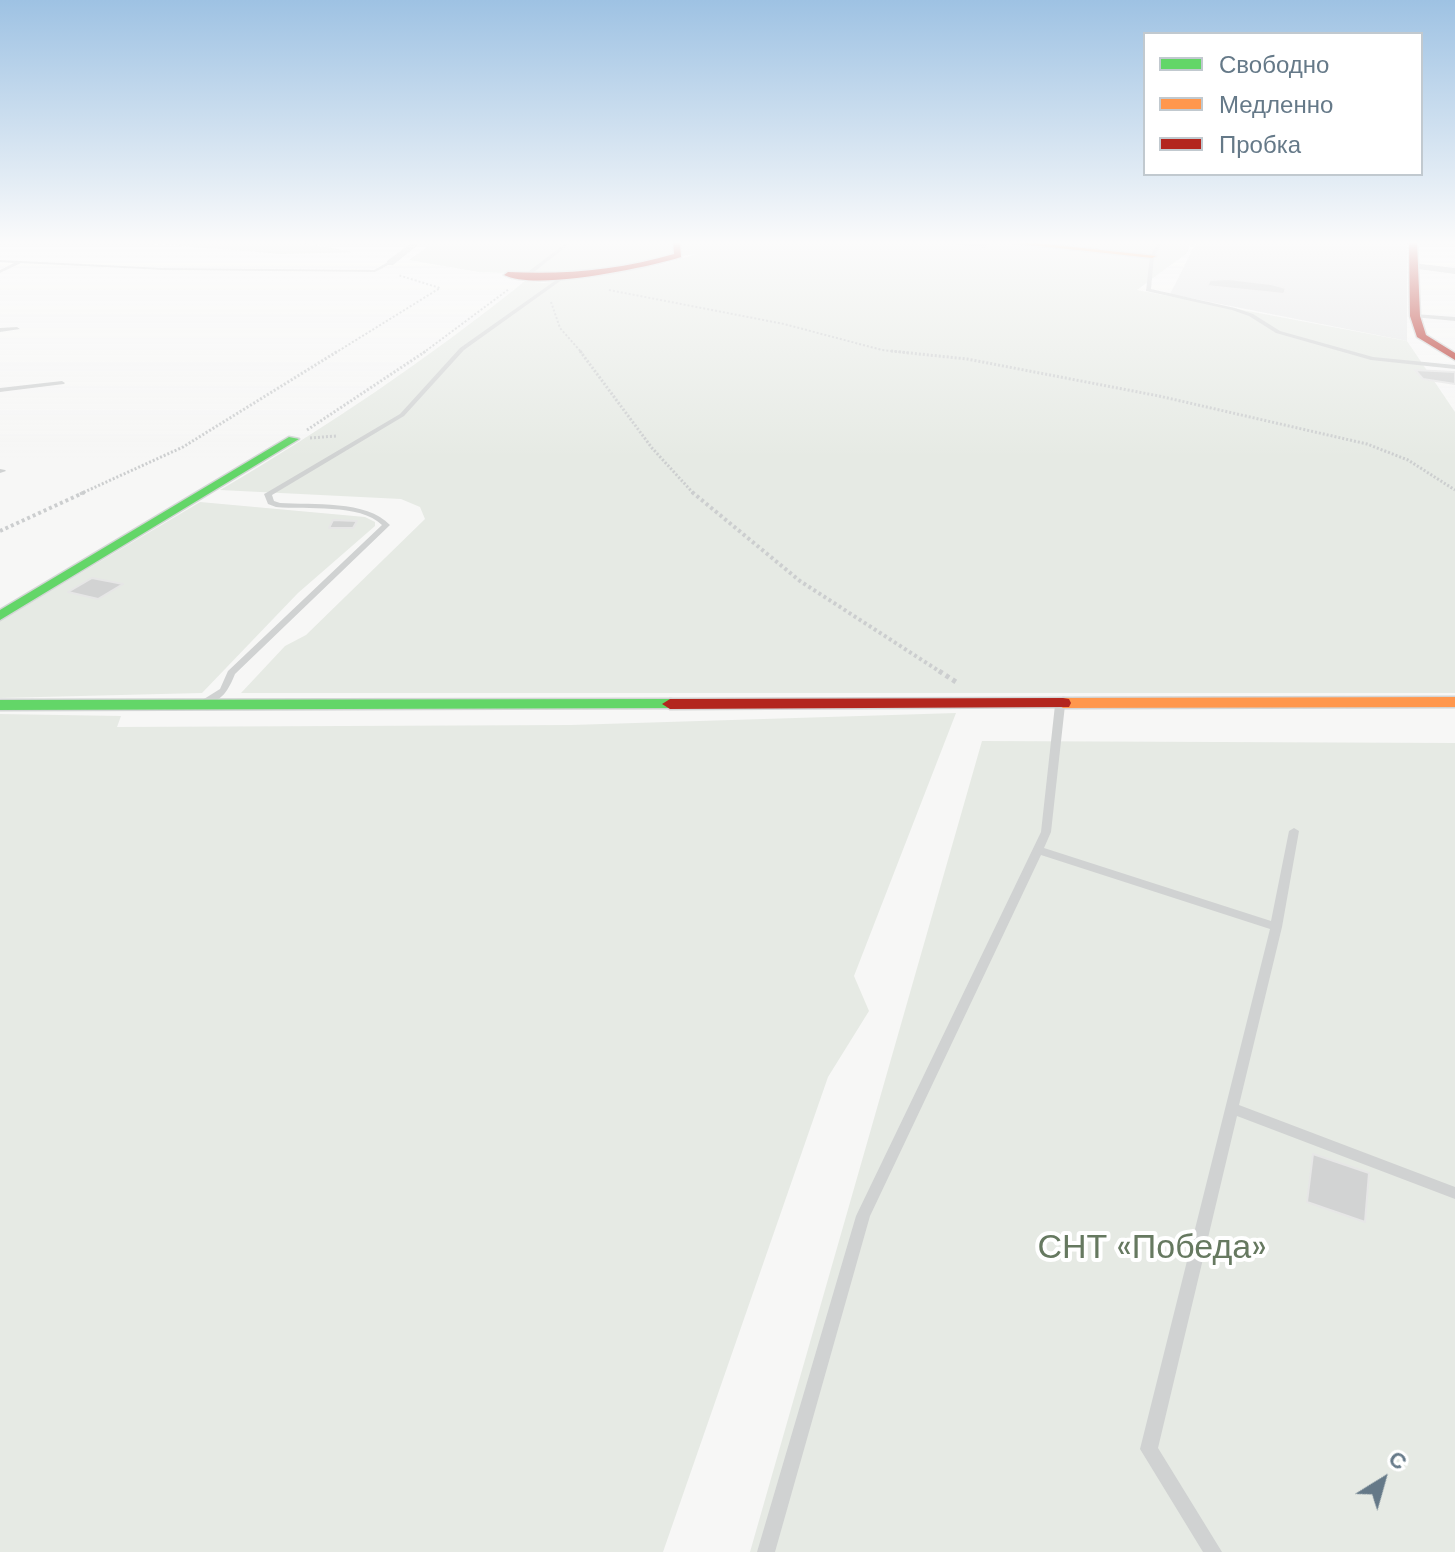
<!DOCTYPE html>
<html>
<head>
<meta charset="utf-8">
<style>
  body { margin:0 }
  #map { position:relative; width:1455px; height:1552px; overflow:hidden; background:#f7f7f6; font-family:"DM Sans",sans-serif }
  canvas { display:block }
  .legend { position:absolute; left:1143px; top:32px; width:280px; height:144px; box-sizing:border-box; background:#fff; border:2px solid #c1c9cf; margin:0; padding:10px 14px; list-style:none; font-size:24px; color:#657988 }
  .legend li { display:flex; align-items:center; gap:16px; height:40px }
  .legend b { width:40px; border:2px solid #c1c9cf }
  .north { position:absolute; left:1343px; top:1440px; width:80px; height:80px; -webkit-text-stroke:6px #fff; paint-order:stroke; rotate:37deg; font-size:22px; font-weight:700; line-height:32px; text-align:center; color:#657988 }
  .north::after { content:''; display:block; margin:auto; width:28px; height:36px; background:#657988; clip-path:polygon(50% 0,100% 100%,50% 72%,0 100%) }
</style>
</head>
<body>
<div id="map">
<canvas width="1455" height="1552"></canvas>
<ul class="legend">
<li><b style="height:10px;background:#63d668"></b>Свободно</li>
<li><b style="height:10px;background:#ff974d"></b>Медленно</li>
<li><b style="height:10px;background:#b3261e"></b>Пробка</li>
</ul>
<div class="north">С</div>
</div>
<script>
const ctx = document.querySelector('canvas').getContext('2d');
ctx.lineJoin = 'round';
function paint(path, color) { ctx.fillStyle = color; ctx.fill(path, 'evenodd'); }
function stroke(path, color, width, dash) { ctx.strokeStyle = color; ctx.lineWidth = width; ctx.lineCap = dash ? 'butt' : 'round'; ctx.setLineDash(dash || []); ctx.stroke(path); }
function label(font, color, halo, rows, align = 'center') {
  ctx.font = font + ' "DM Sans",sans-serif'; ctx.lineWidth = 8; ctx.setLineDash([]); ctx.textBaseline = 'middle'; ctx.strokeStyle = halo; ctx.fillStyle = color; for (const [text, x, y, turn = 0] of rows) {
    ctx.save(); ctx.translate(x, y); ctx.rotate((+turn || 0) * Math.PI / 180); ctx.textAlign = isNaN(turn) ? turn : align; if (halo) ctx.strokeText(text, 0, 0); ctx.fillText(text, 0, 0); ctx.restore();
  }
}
const built = new Path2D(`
  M1197,241h210v100l-237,-47z`);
const green = new Path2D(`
  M116,241h175l63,11 -70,2z
  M436,241h755l-4,12 -50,37 270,51 48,71v281h-1214l44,-47 21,-11 119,-116 -5,-12 -19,-8 -181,-9c107,-63 208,-131 305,-209l19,2 116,-18 36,-11 -135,21 -83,-3 -69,-12z
  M200,502l165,15 10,5v4l-77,67 -96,100 -202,5v-77z
  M956,713l-102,263 15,35 -41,66 -165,475h-663v-838l121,2 -4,11 454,-2z
  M982,741l473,2v809h-705z`);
const building = new Path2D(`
  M959,241h15l17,2 -6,6 -31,-4z
  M1228,279l43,5 15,4 -2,6 -77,-8 3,-6z
  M1415,370l40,2v12l-32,-5z
  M333,520l24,1 -4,7h-24z
  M92,578l31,6 -25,15 -30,-7z
  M1313,1154l56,19 -4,49 -58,-20z`);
const pathFar3 = new Path2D(`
  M609,290l175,34 98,26 28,3
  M551,302l9,26 22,25
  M335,353l105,-65 -42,-13
  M423,353l86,-64`);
const pathFar2 = new Path2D(`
  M580,351l72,97 42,46
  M891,351l76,8 192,37 208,48 41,16 47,30
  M307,430l119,-79
  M310,438l26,-2
  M80,494l103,-47 155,-96`);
const pathFar1 = new Path2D(`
  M692,492l108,89 142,92
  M0,531l85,-39`);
const path = new Path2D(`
  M939,671l17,11`);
const lane = new Path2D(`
  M569,241h4l-44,35h-4v-2z
  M1160,241h4l-10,15 -3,33 84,19 18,6 27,17 93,26 82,8v4l-84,-9 -95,-27 -27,-17 -17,-6 -86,-19 4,-35z
  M0,260l164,8 210,2 14,-8 4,1 -17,9 -211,-2 -143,-7 -21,10v-3l14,-7 -14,-1z
  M559,278l4,1 -99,71 -60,66 -132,79 2,6 6,2c32,2 87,-3 110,22l-155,149c-6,15 -13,29 -31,29l-2,-2 2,-2 16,-10 8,-18 154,-146c-22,-22 -76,-15 -106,-18l-8,-3 -4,-10 2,-1 134,-79 60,-66z
  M1415,314l40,3v4l-42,-4z
  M0,328l17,-1 3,2 -20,3z
  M62,381l3,2 -1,1 -64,8v-4z
  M0,469l5,1 1,1 -6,2z
  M1060,702l5,3 -14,127 -7,16 227,73 18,-90 5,-3 5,3 -17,96 -43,178 216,82v12l-218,-83 -79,332 64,104h-19l-63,-103 130,-520 -229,-74 -171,361 -95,336h-18l99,-336 185,-384 14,-127z`);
const street = new Path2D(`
  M414,241h9l-30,24h-6v-4z
  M1413,263l42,5v6l-45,-6z`);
const fast = new Path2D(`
  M289,437l10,2 -299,181v-10z
  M670,699l6,1 2,4 -2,4 -676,2v-10z`);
const slow = new Path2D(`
  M994,241h24l138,15 -4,2z
  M1455,697v10l-392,1 -8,-5 8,-5z`);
const jam = new Path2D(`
  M673,241h11l-4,3 1,13c-36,11 -145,34 -177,18l4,-3c57,3 111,-2 166,-18z
  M1409,241h8l3,75 6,19 29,18v7l-38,-23 -7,-21z
  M1063,698l6,1 2,4 -2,4 -399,2 -8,-5 8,-5z`);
const nearParknames = [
  ["СНТ «Победа»",1152,1249]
];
paint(built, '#e6e7e7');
paint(green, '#e6eae4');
paint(building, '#d2d3d3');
stroke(building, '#e6e6e6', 2);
stroke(fast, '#d3d5d5', 3);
stroke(slow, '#d3d5d5', 3);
stroke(jam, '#d3d5d5', 3);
stroke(pathFar3, '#cccecf', 2, [2, 2]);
stroke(pathFar2, '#cccecf', 3, [2, 2]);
stroke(pathFar1, '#cccecf', 4, [3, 3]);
stroke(path, '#cccecf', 5, [4, 4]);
paint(lane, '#d0d2d2');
paint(street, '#d0d2d2');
paint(fast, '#63d668');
paint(slow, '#ff974d');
paint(jam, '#b3261e');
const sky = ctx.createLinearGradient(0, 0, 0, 458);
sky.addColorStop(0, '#9ec2e3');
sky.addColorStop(0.53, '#fbfbfb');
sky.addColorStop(1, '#fbfbfb00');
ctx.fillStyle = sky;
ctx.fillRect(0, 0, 1455, 458);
label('34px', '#667960', '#fff', nearParknames);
</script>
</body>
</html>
